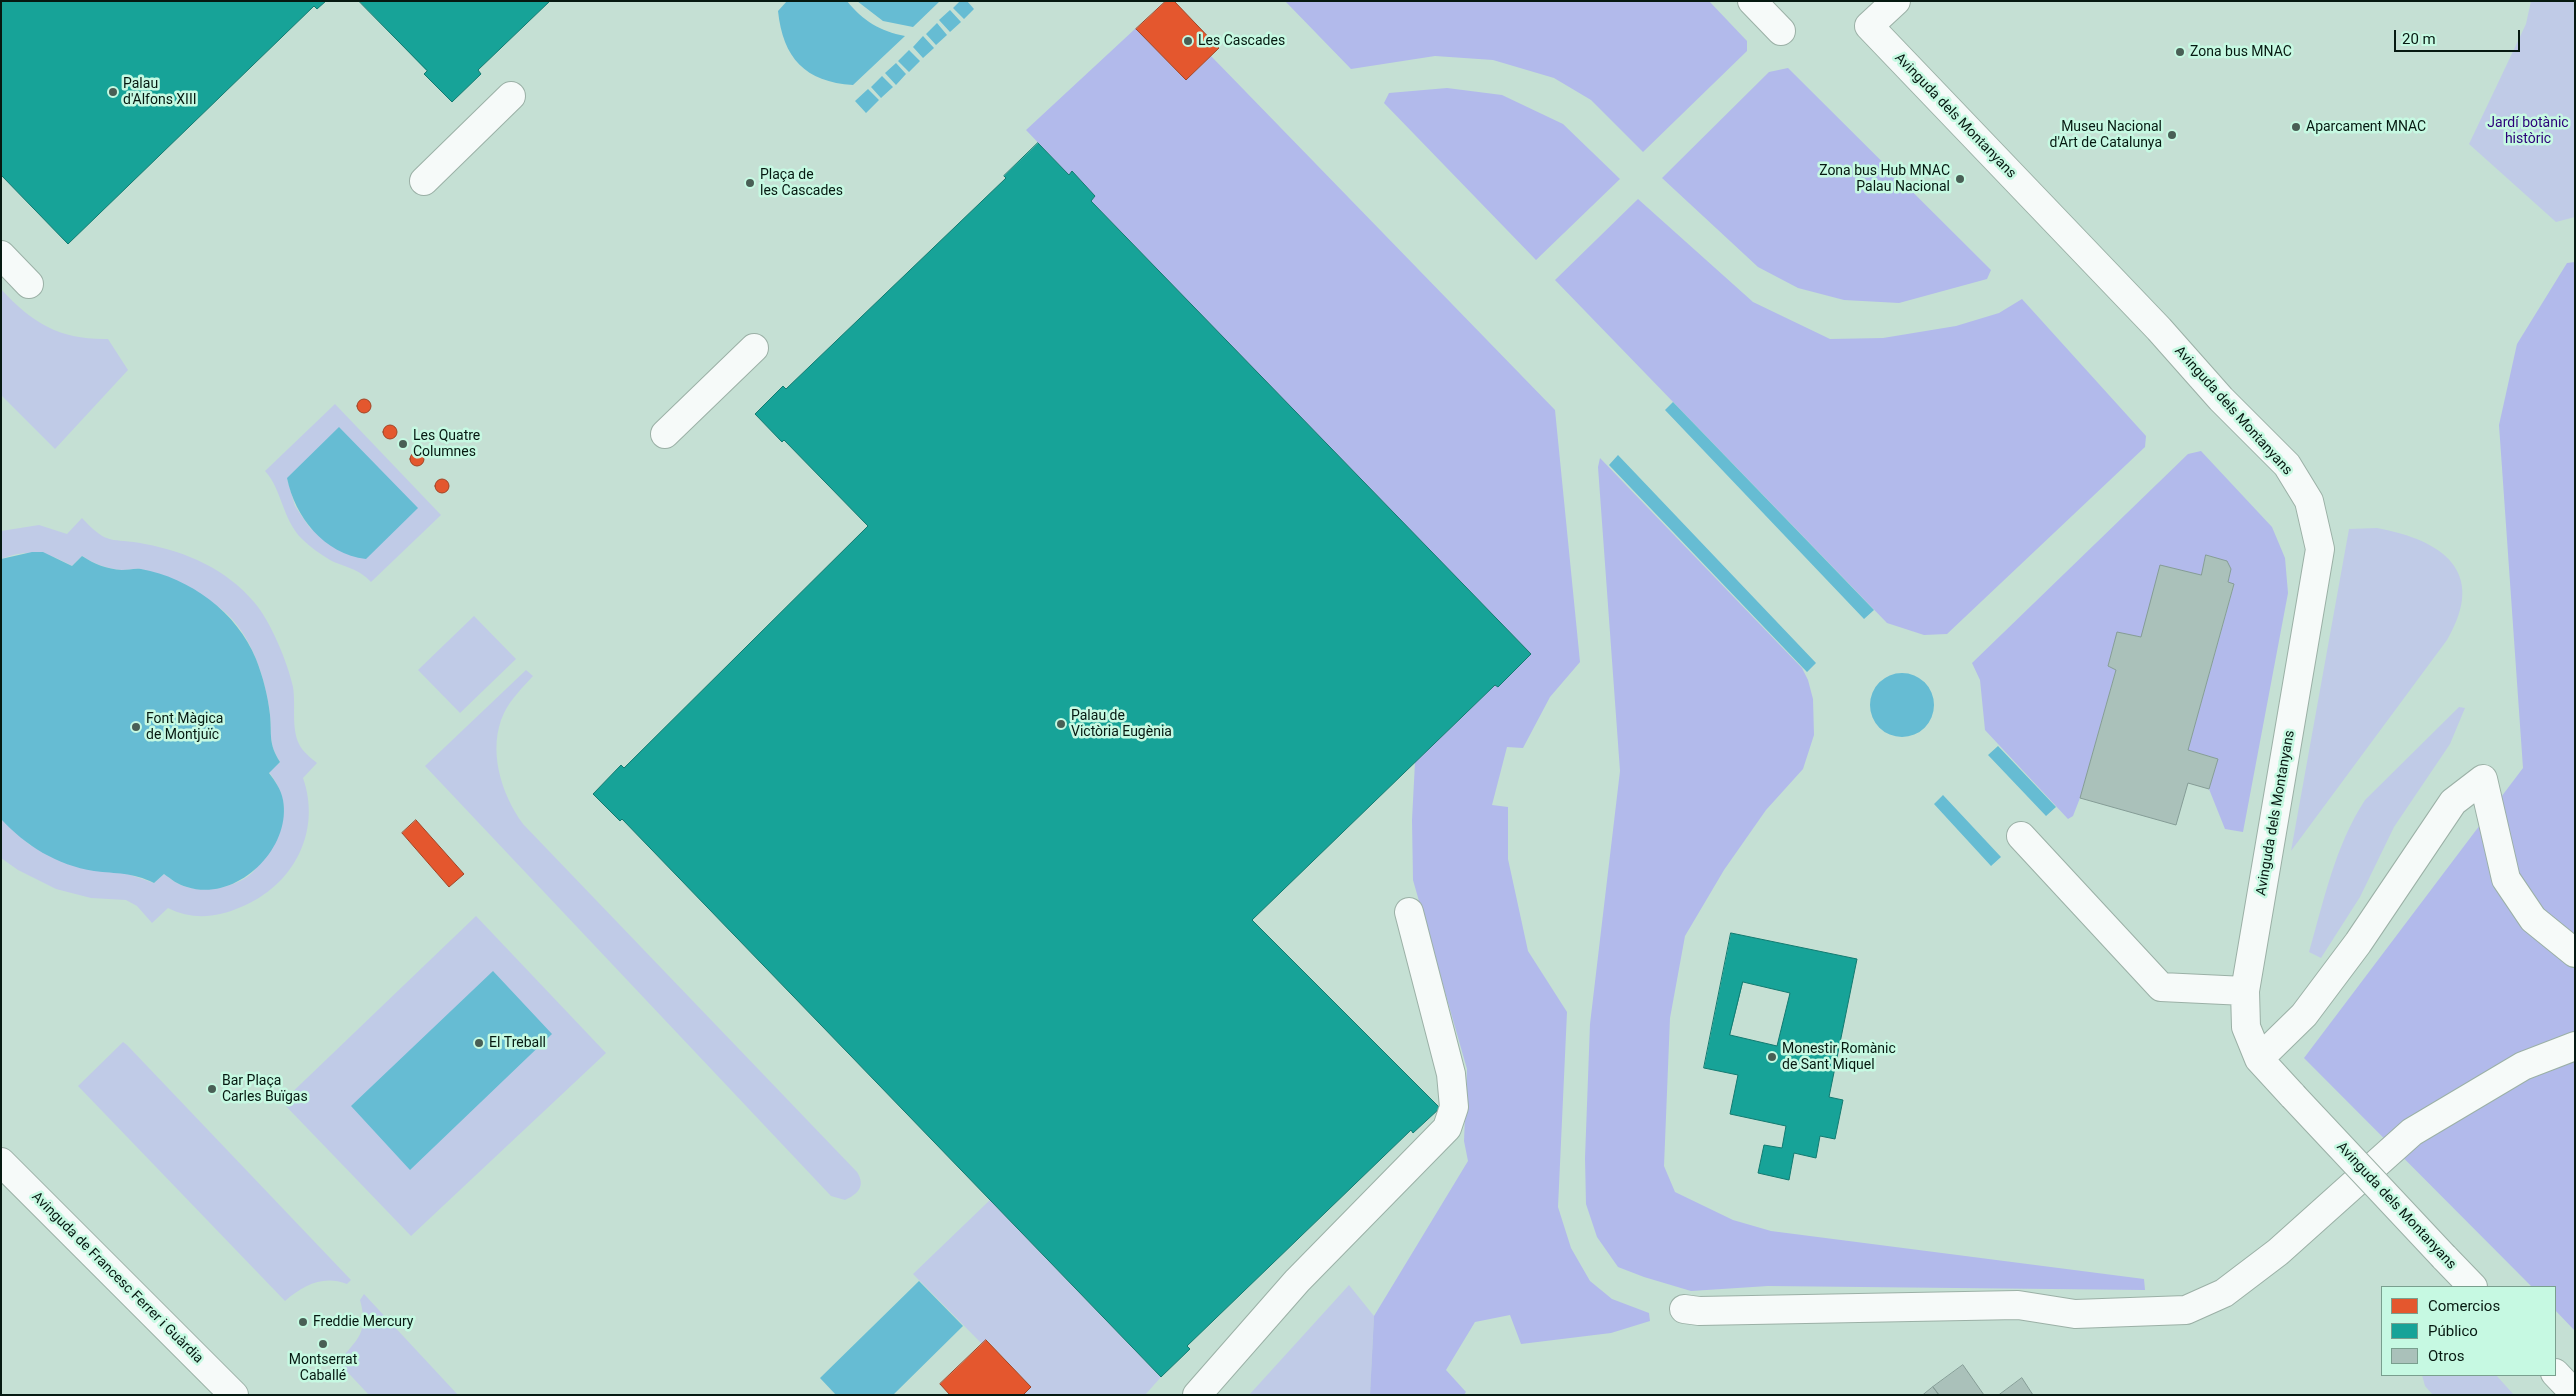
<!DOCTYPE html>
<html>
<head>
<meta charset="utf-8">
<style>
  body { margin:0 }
  #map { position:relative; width:2576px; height:1396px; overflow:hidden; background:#c5e0d4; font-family:Roboto,sans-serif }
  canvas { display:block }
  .frame { position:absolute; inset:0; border:2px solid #061911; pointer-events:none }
  .legend { position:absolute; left:2381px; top:1286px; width:175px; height:90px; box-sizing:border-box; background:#c6f9e2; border:1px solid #799f8e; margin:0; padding:6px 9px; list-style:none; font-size:15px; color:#061911 }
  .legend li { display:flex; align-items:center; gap:10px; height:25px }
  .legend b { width:25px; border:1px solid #799f8e }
  .scale { position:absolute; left:2394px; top:30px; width:126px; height:22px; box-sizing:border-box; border:2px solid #061911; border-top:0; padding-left:6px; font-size:15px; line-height:18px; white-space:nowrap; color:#061911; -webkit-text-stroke:4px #c6f9e2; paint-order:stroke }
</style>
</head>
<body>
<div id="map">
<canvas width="2576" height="1396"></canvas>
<div class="frame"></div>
<ul class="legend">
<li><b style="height:14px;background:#e4572e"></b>Comercios</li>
<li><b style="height:14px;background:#17a398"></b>Público</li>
<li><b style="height:14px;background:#aac1ba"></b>Otros</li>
</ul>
<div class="scale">20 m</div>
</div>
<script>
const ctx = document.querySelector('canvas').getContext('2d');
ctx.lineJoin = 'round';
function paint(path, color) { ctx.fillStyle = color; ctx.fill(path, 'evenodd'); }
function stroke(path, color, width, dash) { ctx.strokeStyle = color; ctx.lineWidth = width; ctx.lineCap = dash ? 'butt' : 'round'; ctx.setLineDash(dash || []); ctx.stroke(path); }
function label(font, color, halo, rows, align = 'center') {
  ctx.font = font + ' Roboto,sans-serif'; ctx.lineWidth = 5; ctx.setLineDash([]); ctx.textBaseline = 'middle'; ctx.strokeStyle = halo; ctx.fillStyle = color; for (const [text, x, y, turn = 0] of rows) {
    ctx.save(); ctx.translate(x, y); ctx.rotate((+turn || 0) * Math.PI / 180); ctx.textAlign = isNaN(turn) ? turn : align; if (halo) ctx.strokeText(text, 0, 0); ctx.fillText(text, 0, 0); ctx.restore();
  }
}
const green = new Path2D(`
  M2531,1h44v216l-19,5 -87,-78 57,-120z
  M1,289c32,35 60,51 107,50l20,31 -73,79 -54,-54z
  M335,404l106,111 -70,67c-13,-14 -25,-14 -41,-22 -10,-6 -20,-13 -28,-21 -20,-20 -20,-50 -37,-68zM287,478l25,53 -17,-25z
  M82,518c27,29 28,19 63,26 42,8 81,25 109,58 16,18 34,61 39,85 3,19 -2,40 6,57 3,7 12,14 18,19l-14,15c19,54 -10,108 -62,129 -25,11 -49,13 -73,1l-16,15 -15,-17 -11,-6 -35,-2 -35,-9 -38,-19 -17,-12v-39l29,26 63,25 29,2 32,11 10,-9c7,5 14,11 23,13 19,6 51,0 66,-15 5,-6 9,-13 13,-19 21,-29 25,-51 3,-81l11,-10c-12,-19 -8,-27 -10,-47 -2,-19 -7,-38 -14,-56 -18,-46 -44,-60 -87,-78 -9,-4 -19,-10 -28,-12 -6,-1 -13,1 -19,1 -14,-1 -28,-6 -40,-14l-10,10c-24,-14 -44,-18 -71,-7v-28l38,-6 28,9z
  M2377,528c65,12 111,43 70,112l-156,211 58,-322z
  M474,616l42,43 -56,54 -42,-43z
  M526,670l7,6c-10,11 -22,23 -29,37 -17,36 -3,81 19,111l334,348c9,14 1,22 -12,28l-14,-4 -406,-430z
  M2459,707l6,1 -15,36 -56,83 -34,70 -39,61 -12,-6c15,-52 26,-106 56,-152z
  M476,916l130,137 -195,183 -129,-134z
  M123,1042l4,3 224,235 -4,4c-24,-9 -43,1 -62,17l-207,-215z
  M990,1200l171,177 -16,18h-122l8,-8 -44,-47 -5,4 -69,-70z
  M1349,1285l25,31 -4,79h-121z
  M364,1294l94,101h-89l-31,-33c20,-23 31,-30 22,-62z
  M2422,1375h74l18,20h-81l-8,-9z`);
const forest = new Path2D(`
  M1285,1h424l38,40v10l-104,101 -52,-52 -37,-22 -61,-18 -58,-4 -84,13z
  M1136,28l50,52 25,-24 344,354 25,252 -30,35 -27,51 -16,-1 -15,58 16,2v52l20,92 39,61 -9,195 13,41 19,33 22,18 37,14 1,8 -39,12 -90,11 -11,-29 -35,7 -29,48 20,22 -2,3h-94l4,-79 94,-155 -4,-20 3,-72 -54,-189 -1,-60 3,-58 80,-77 3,1 33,-32 -440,-453 4,-5 -23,-24 -3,3 -43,-45z
  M1788,68l203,202 -4,9 -88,24 -55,-3 -46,-12 -40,-21 -96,-89 107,-106z
  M1447,88l55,7 61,29 57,55 -84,81 -152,-157 5,-10z
  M1638,199l115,103 77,37 53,-1 73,-12 43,-13 23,-14 124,137 -1,11 -198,187 -23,1 -37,-12 -332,-343z
  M2575,262v1069l-20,-21v-23h-23l-228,-229 219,-290 -24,-343 18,-81 50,-81z
  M2201,451l71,76 13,31 3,35 -45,239 -18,-3 -16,-40 9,-30 -30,-9 46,-165 -6,-3 3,-13 -5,-8 -20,-6 -5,20 -60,62 -24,-4 -9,33 8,4 -36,128 -7,18 -5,3 -83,-89 -5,-50 -8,-17 216,-209z
  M1600,458l202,210 6,12 5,19 1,36 -11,34 -37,41 -42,60 -39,66 -15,82 -6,148 11,26 58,28 38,11 373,48 1,11 -377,-4 -77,5 -47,-14 -26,-10 -21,-30 -11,-33 -1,-46 5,-134 30,-253 -22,-304z`);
const water = new Path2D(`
  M787,1h60c16,20 33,30 58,35l-52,49c-48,-3 -70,-27 -75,-74z
  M857,1h83l-27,26 -30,-6z
  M960,1h7l7,8 -10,10 -11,-11z
  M950,10l11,12 -11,10 -11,-12z
  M937,23l10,12 -11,10 -10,-11z
  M923,36l11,12 -11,10 -10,-11z
  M909,50l11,11 -11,11 -11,-11z
  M896,63l10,11 -10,11 -11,-12z
  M882,76l11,11 -12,11 -10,-11z
  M868,89l11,11 -13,13 -11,-12z
  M1673,402l201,208 -10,9 -199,-209z
  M339,427l79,81 -52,51c-42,-5 -71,-42 -79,-81z
  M1618,455l198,208 -9,9 -198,-207z
  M32,552h11l29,14 10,-10c12,8 25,13 40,14 6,0 13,-2 19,-1 49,9 96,43 115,90 7,18 12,37 14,56 2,20 -2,28 10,47l-11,11c6,8 12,16 14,27 9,49 -47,103 -96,87 -9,-2 -16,-8 -23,-13l-10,9c-22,-11 -37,-9 -60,-12 -37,-6 -68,-25 -93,-52v-260z
  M1870 705a32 32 0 1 1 64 0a32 32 0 1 1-64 0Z
  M1998,746l58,61 -10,9 -58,-61z
  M1943,795l58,62 -10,9 -57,-62z
  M493,971l59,63 -142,136 -59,-64z
  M919,1281l44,45 -70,69h-57l-16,-17z`);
const shops = new Path2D(`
  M1166,1h8l45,47 -33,32 -50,-51z
  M357 406a7 7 0 1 1 14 0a7 7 0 1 1-14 0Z
  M383 432a7 7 0 1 1 14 0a7 7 0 1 1-14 0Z
  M410 459a7 7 0 1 1 14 0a7 7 0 1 1-14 0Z
  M435 486a7 7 0 1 1 14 0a7 7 0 1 1-14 0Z
  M416,820l48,54 -15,13 -47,-54z
  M986,1340l45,47 -8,8h-73l-10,-11z`);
const public = new Path2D(`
  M1,1h325l-9,8 -3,-3 -246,238 -67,-69z
  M359,1h191l-72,69 3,4 -29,28 -28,-28 3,-3z
  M1038,143l31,32 3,-4 23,25 -4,5 440,453 -33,33 -3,-2 -243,235 188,188 -27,25 -2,-3 -224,216 3,3 -29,28 -539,-558 -2,2 -27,-27 28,-29 3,3 244,-242 -84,-86 -2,2 -27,-28 28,-28 3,3 220,-211 -2,-2z
  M1731,933l126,26 -28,138 14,3 -8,39 -15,-3 -4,22 -22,-5 -5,27 -31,-7 6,-28 18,3 4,-22 -56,-12 8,-39 -34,-7zM1743,982l47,11 -13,53 -47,-11z`);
const building = new Path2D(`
  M2206,555l21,6 4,8 -3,13 6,2 -46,166 30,9 -9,30 -21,-6 -12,42 -96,-27 36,-128 -8,-4 9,-34 24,5 19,-72 41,10z
  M1963,1365l21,30h-45l-6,-8z
  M2022,1378l11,17h-34z
  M1933,1387l6,8h-16z`);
const minor = new Path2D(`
  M1752,1l29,30
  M1896,1l-27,25 290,303 62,70 66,66 22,36 11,48 -75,442 1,36 13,32 34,37
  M424,181l87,-85
  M1,255l28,29
  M665,434l89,-86
  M2021,836l140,151 84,4
  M2259,1059l45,-44 54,-72 95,-141 30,-23 23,100 27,40 42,34
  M1,1162l233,233
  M2444,1257l29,30
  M1684,1309l15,2 319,-6 57,9 111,-4 38,-17 54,-41 134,-120 111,-66 52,-20
  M2555,1373l20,21
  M1197,1395l100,-114 150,-153 7,-21 -3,-33 -42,-162`);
const minorBridge = new Path2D(`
  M2293,1096l151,161`);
const markers = [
  [1188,41,5,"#495f55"],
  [2180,52,5,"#495f55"],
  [113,92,5,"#495f55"],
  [2296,127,5,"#495f55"],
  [2172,135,5,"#495f55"],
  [1960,179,5,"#495f55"],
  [750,183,5,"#495f55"],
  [403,444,5,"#495f55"],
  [1061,724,5,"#495f55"],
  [136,727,5,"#495f55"],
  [479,1043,5,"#495f55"],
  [1772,1057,5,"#495f55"],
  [212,1089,5,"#495f55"],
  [303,1322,5,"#495f55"],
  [323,1344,5,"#495f55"]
];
const poiNames = [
  ["Les Cascades",1198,41],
  ["Zona bus MNAC",2190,52],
  ["Palau",123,84],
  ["d'Alfons XIII",123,100],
  ["Museu Nacional",2162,127,"right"],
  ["d'Art de Catalunya",2162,143,"right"],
  ["Aparcament MNAC",2306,127],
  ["Zona bus Hub MNAC",1950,171,"right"],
  ["Palau Nacional",1950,187,"right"],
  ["Plaça de",760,175],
  ["les Cascades",760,191],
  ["Les Quatre",413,436],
  ["Columnes",413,452],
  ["Palau de",1071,716],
  ["Victòria Eugènia",1071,732],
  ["Font Màgica",146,719],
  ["de Montjuïc",146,735],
  ["El Treball",489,1043],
  ["Monestir Romànic",1782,1049],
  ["de Sant Miquel",1782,1065],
  ["Bar Plaça",222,1081],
  ["Carles Buïgas",222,1097],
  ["Freddie Mercury",313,1322],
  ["Montserrat",323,1360,"center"],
  ["Caballé",323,1376,"center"]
];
const streetNames = [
  ["Avinguda dels Montanyans",1955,116,46],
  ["Avinguda dels Montanyans",2233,411,48],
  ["Avinguda dels Montanyans",2276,813,-80],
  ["Avinguda dels Montanyans",2396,1206,47],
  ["Avinguda de Francesc Ferrer i Guàrdia",117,1278,45]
];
const parkNames = [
  ["Jardí botànic",2528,123],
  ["històric",2528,139]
];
paint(green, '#c0cbe7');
paint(forest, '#b2baeb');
paint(water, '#66bcd3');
paint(shops, '#e4572e');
stroke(shops, '#a14425', 1);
paint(public, '#17a398');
stroke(public, '#127a70', 1);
paint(building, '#aac1ba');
stroke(building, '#859c96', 1);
stroke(minor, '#9bb0a6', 30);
stroke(minor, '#f6faf9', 28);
stroke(minorBridge, '#9bb0a6', 30, []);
stroke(minorBridge, '#f6faf9', 28);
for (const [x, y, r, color] of markers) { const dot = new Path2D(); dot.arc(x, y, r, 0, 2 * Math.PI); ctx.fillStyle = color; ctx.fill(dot); stroke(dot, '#c6f9e2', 2); }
label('14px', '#061911', '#c6f9e2', poiNames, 'left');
label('14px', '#061911', '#c6f9e2', streetNames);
label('14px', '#2c0079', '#c6f9e2', parkNames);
</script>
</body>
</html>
